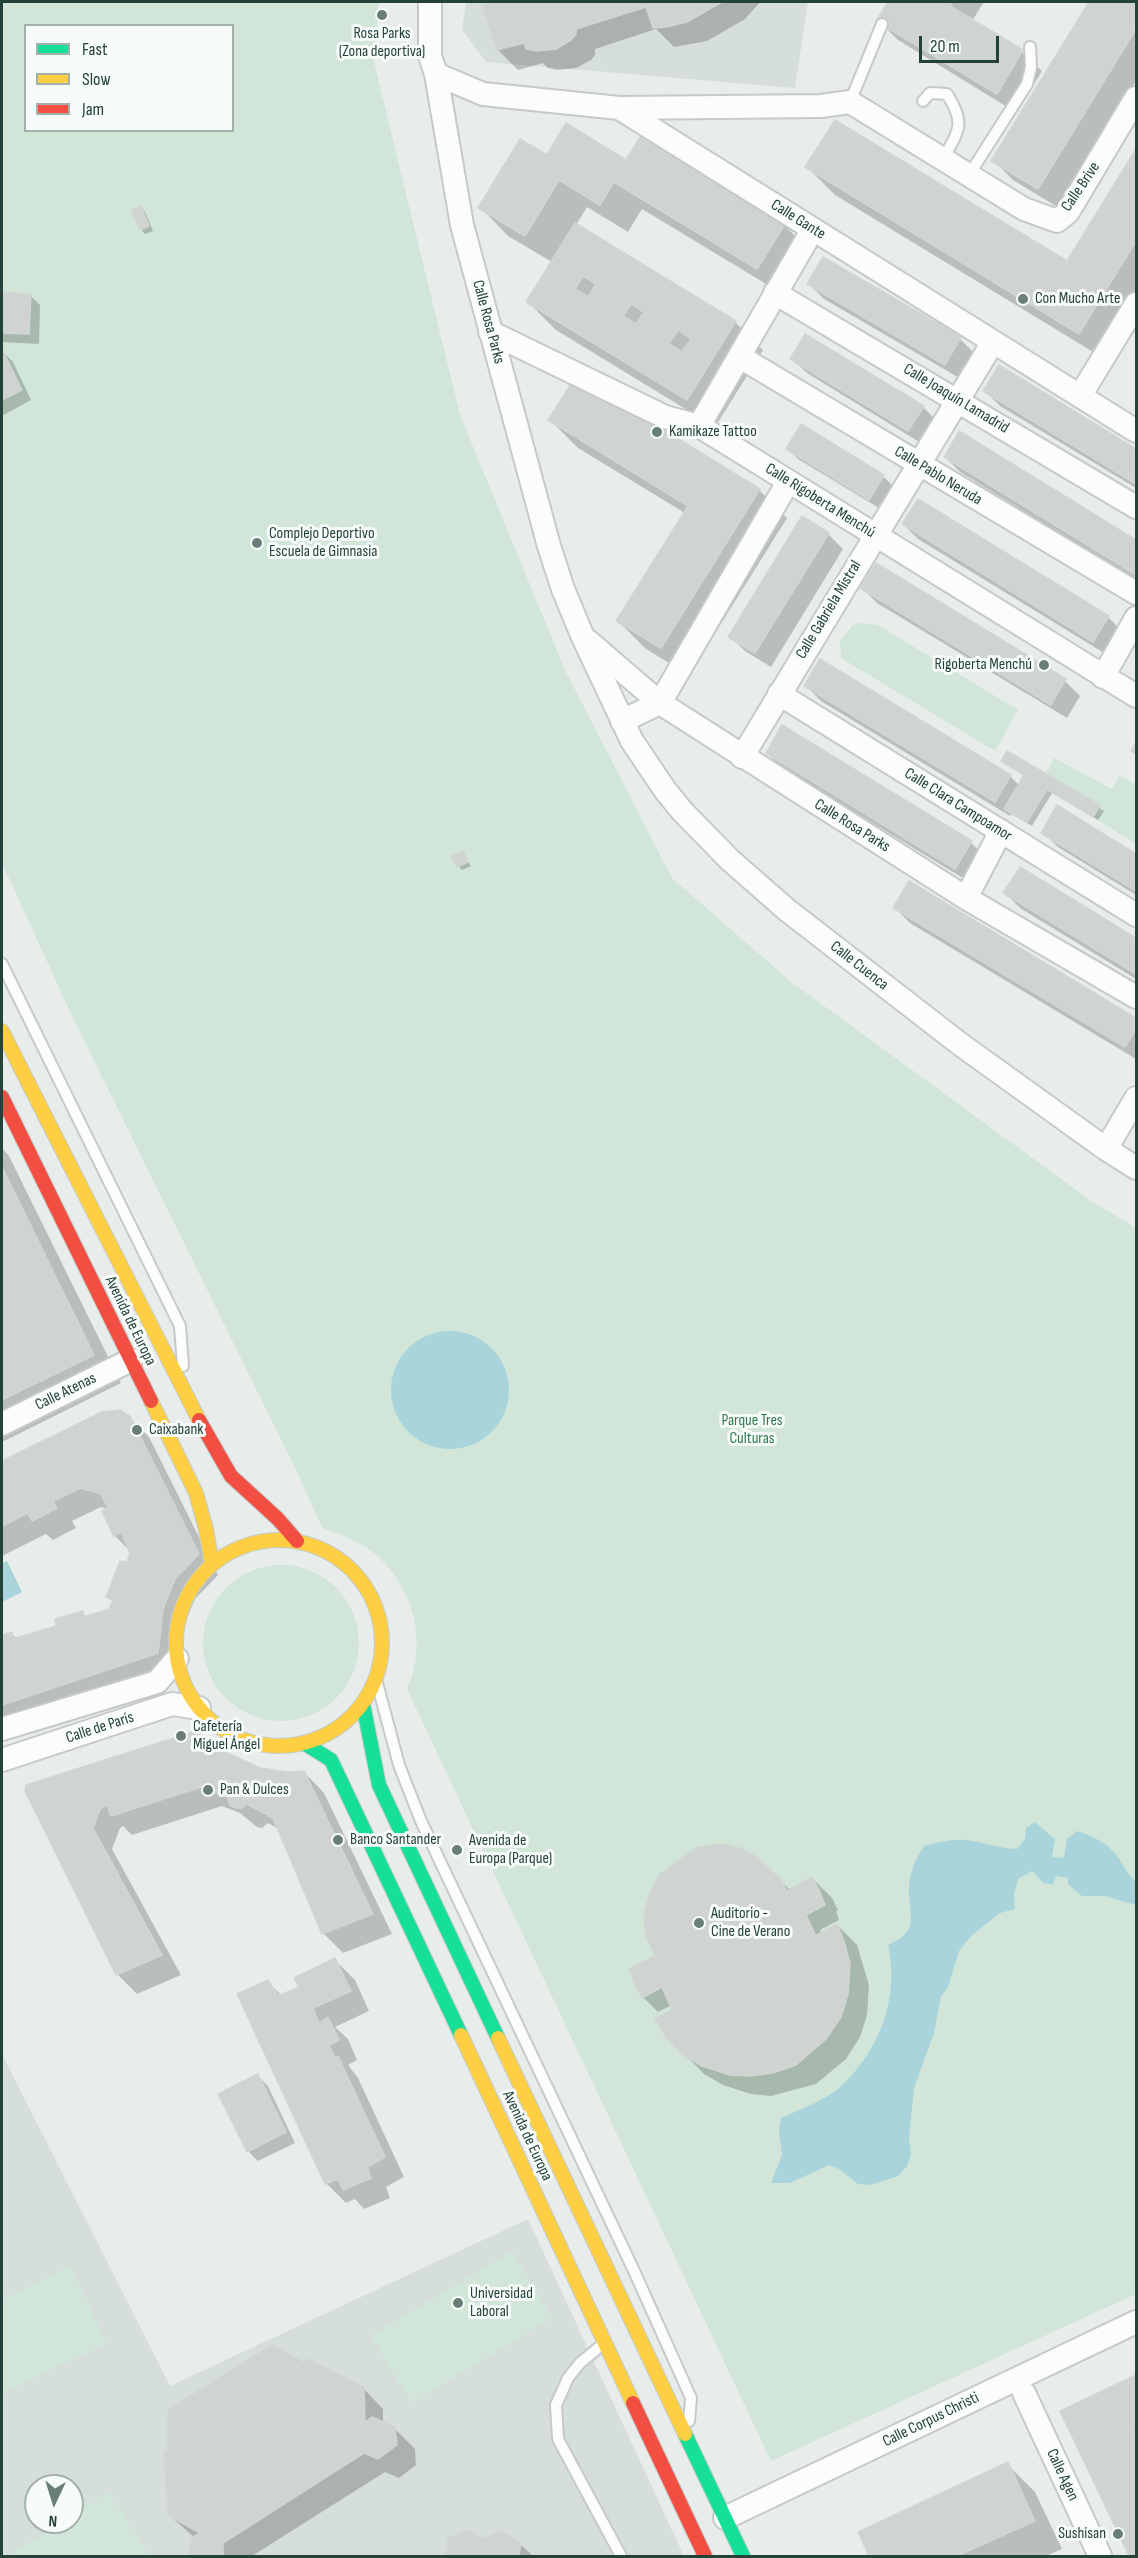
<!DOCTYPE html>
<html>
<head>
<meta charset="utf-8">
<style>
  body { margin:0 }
  #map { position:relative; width:1138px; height:2558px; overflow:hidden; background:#e8edeb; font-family:"Sofia Sans Condensed",sans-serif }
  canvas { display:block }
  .frame { position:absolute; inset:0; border:3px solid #24423a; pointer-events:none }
  .legend { position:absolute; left:24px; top:24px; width:210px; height:108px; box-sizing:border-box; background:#f7fbf9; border:2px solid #a3b1ad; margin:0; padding:8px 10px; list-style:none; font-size:18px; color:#24423a }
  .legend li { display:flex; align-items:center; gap:12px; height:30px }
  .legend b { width:30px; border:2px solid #a3b1ad }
  .north { position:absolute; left:24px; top:2474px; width:60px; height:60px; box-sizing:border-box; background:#f7fbf9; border:2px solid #a3b1ad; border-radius:50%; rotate:184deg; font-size:16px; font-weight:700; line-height:24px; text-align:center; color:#24423a }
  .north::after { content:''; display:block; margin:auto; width:21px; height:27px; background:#697e78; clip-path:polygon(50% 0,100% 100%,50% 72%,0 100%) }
  .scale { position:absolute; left:919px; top:36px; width:80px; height:27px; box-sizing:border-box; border:3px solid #24423a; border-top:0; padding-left:8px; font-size:18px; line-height:21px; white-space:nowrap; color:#24423a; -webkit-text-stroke:4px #f7fbf9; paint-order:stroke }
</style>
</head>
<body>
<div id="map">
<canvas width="1138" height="2558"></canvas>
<div class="frame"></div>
<ul class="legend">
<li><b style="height:8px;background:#16e098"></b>Fast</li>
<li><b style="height:8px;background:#ffcf43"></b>Slow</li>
<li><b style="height:8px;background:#f24e42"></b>Jam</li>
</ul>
<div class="north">N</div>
<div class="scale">20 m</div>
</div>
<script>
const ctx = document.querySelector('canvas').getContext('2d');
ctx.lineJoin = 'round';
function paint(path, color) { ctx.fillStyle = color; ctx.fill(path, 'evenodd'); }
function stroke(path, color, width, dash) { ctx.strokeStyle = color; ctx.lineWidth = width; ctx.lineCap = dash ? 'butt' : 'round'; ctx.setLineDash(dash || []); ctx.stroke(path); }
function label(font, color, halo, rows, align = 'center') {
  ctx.font = font + ' "Sofia Sans Condensed",sans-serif'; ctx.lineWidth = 6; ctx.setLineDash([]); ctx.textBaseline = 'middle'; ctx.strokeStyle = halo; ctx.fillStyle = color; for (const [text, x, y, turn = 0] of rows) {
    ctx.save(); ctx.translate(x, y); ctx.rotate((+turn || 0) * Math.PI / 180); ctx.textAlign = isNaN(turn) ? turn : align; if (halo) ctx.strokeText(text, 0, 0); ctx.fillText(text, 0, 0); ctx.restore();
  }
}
const built = new Path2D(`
  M466,2h342l-13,86 -309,-26 -24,-32z
  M2,2054l168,332 358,-167 156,337h-682zM36,2486h36v36h-36z`);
const green = new Path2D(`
  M2,2h377l-5,60 86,353 105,255 107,208 118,103 300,219 46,28v1066l-365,167 -364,-772c21,-46 7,-101 -31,-134 -16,-14 -35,-20 -54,-27l-23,-52 -228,-462 -69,-151zM26,26h206v104h-206z
  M860,623l18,2 140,85 -23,41 -154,-93 -1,-17 13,-16z
  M1054,758l58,31 8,-14 16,10v59l-43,-27 7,-12 -54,-32z
  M203 1643a78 78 0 1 1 156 0a78 78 0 1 1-156 0Z
  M512,2251l40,67 -140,85 -41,-67z
  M70,2266l37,77 -105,51v-94z
  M108,2492l42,64h-142l54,-34h10v-7z`);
const water = new Path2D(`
  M391 1390a59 59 0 1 1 118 0a59 59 0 1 1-118 0Z
  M7,1561l15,31 -20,10v-39z
  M1035,1822l20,17 -3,18 12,1 3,-19 10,-8c17,6 30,11 41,26 6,9 9,18 18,24v24l-31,-9h-23l-14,-12v-6l-12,-2 -3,9 -10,-2 -11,-12 -14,8 -4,15 1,15 -15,4 -29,23 -12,15 -11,36 -7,9 -7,37 -20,55 -5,50 2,17 -4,11 -9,10 -27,9 -13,-1 -19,-15 -10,-4 -39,18h-19l11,-28 -3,-24 2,-13c19,-9 41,-16 58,-30 40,-36 61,-90 49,-143 34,-15 20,-29 21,-59 1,-15 7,-28 15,-40 14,-4 28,-7 42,-6 18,2 31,8 51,9l8,-10 1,-11z`);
const shadow = new Path2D(`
  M501,2h259l-15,17 -38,22 -33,6 -18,-18 -61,20v6l-4,5 -15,8 -19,2 -9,-2 -5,-5 -25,7 -20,-20 -15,-44z
  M889,2h95l-12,19 50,31 20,19 -25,42 -119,-73 -20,-20z
  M1091,2h45v79l-77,127 -46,-28 -20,-20z
  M1136,151v163l-28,47 -273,-166 -28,-28 260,96z
  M547,157l80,5 157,63 28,28 -26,43 -144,-87 -14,23 -41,-25 -11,18 159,97 28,28 -48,77 -159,-97 -28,-28 24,-40 -44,-26 -28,-29z
  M141,208l4,4 8,19 -8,3 -4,-5z
  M824,259l136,80 15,15 -14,25 -137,-80 -15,-15z
  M2,293l28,2 10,10 -1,39 -37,-2z
  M3,352l10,10 18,38 -29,16z
  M792,358l131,49 15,15 -14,23 -117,-72z
  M999,367l137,83v38l-136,-82 -15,-15z
  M550,420l209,70 28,28 -98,157 -43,-26 -28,-28 67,-108 -107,-65z
  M960,433l176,109v38l-176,-108 -15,-15z
  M788,449l95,27 10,10 -14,22 -81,-49z
  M903,524l205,93 15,15 -14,24 -191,-117z
  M828,534l15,15 -72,118 -26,-16 -15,-15z
  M876,565l189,116 15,15 -13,22 -190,-115 -15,-15z
  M820,661l190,115 9,9 6,-9 -22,-15 5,-8 96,58 -6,9 -46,-27 -20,33 -21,-12 -1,2 -189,-115 -15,-15z
  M783,727l188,116 16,15 -16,25 -189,-115 -15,-15z
  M1058,807l78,49v39l-78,-48 -15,-15z
  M462,853l9,13 -9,4 -4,-4z
  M1020,869l116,70v40l-116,-71 -15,-15z
  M909,884l227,136v39l-226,-136 -15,-15z
  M2,1148l7,8 112,227 -119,59z
  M103,1413l26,4 20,20 69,138 -23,24 -13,31 -4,43 -176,58v-95l9,-3 6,6 41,-12 24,-14 5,5 23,-8 4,-8 -6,-6 24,-43 -17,-17 -7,-27 -7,-2 -29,14 4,7 -23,12 -7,-6 -44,22v-93z
  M216,1750l44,19 13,4 31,-1 20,21 68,141 -49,19 -20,-20 -44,-104 -11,-6 -6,5 -5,-1 -17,-14 -18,-7 -90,29 -9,-9 -3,2 -8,21 69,126 -44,19 -20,-20 -90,-183z
  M767,1868l24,23 21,-13 20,20 6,12 -2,1 3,9 -19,10 2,4 15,-9 20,20 12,40 -2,30 -7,22 -14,22 -30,25 -45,12 -20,-2 -28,-9 -19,-11 -37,-38 8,-26 -3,-5 -14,7 -15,-15 14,-40z
  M335,1960l20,20 14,31 -34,16 13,12 9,21 -9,5 10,13 46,99 -18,10 4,11 -26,11 -9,-10 -9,4 -20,-20 -58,-201 14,14 19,-9z
  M258,2076l10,10 27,57 -37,18 -10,-10z
  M272,2347l31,17 60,24 20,21v15l11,4 21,21 1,16 -17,13 -14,-6 -133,84h-60v-17l3,-1 -26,-23 1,-104z
  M1136,2377v179h-6l-68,-145z
  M1007,2464l28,28 27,57 -16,7h-175l-11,-23z
  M449,2539l71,5 13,12h-86z`);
const building = new Path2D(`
  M496,2h226l-35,20 -21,5 -13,1 -7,-21 -70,22v5l-5,6 -15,9 -19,2 -11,-2 -2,-6 -27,7 -15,-45z
  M888,2h64l-2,4 73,44 -26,44 -121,-73z
  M1089,2h47v27l-98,160 -47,-28z
  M835,120l232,141 69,-112v92l-57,93 -274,-167z
  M566,123l60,37 14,-23 145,87 -28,45 -143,-87 -14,23 -41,-25 -34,56 -47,-28 42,-69 27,16z
  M141,206l8,20 -9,4 -9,-20z
  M575,223l161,98 -49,79 -161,-98zM583,276l13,8 -8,13 -13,-8zM631,304l13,8 -8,12 -13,-8zM678,330l13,9 -9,13 -13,-8z
  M823,257l138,80 -16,28 -138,-81z
  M2,292l29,2 -2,40 -27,-1z
  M805,334l119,72 -16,25 -118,-72z
  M3,351l19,39 -20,10v-48z
  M999,365l137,84v35l-153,-93z
  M576,376l184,113 -99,159 -45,-27 72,-115 -140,-86z
  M801,424l83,51 -15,25 -83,-51z
  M959,431l177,109v35l-192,-118z
  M918,499l191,117 -16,26 -191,-118z
  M802,516l27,17 -74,120 -27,-16z
  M876,563l190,116 -15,26 -191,-117z
  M820,659l191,116 -16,27 -191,-116z
  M782,725l190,116 -17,28 -189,-116z
  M1136,742v12l-5,-3z
  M1007,751l93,54 -7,12 -46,-28 -20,33 -23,-13 20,-34 -23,-14z
  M1057,805l79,49v37l-95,-58z
  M463,851l5,11 -11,5 -6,-11z
  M1020,867l116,71v36l-133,-81z
  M909,881l227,137v11l-11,18 -232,-139z
  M2,1167l92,188 -92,45z
  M120,1410l10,6 69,138 -24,25 -12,30 -5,44 -156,52v-70l10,-3 1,7 43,-13 -1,-7 28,-8 1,6 25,-8 4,-9 -7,-3 14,-36 7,1 3,-9 -9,-21 -7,5 -12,-26 6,-3 -7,-14 -20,-6 -28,13 4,7 -25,13 -4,-8 -26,13v-65l100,-49z
  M196,1731l21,17 43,20 27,4 17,-1 69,143 -51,20 -49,-116 -26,-14 -5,4h-6l-6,-3 -3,-8 -26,-10 -90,29 -4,-11 -7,4 -7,19 69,127 -46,20 -91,-184 1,-6z
  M711,1845h16l16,4 15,9 22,21 7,12 25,-14 7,13 -185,92 -5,-13 26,-13 -10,-23 -1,-20 5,-19 11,-20 36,-26z
  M819,1890l6,15 -19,10 10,21 -17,9 -11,-22 -110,57 9,22 -15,8 -10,-23 -20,11 -8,-16z
  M788,1923l11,22 38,-21 7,17 6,23 -2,30 -7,23 -15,22 -30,26 -23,8 -23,3 -20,-1 -28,-9 -20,-12 -16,-17 -11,-18 32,-17 -9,-22z
  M335,1958l16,33 -38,17 6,15 9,-6 11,23 -10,5 6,13 3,-2 47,101 -18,10 4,11 -28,12 -5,-11 -13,5 -88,-190 31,-14 10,16 21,-9 -5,-9z
  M258,2074l28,58 -39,20 -29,-58z
  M272,2345l31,17 -135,87v-39z
  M308,2359l56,28 1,35 7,-5 23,10 2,18 -19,14 -14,-6 -141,90v13h-33l1,-18 9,-5 -32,-18 -4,-63z
  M1136,2375v49l-3,2 3,7v123h-7l-69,-145z
  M1008,2462l27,59 -78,35h-88l-11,-24z
  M469,2530l13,9 19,-8 20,12 -2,13h-73l2,-18z`);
const lane = new Path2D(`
  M923,101l7,-8 17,1c19,30 12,36 -4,65
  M850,102l32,-78
  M969,175l58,-91 4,-17 -1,-20
  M2,964l178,362 3,40
  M376,1679l23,86 22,56 214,452 56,125 -2,23
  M603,2344l-23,19 -12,15 -12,27 2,34 63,117`);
const street = new Path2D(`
  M430,2v54l6,18 26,151 87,321 14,43 19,46 50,106 33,49 17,21 48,49 57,50 173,134 146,105 30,19
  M436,74l47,20 136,14 517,323
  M620,108l201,-2 29,-4 174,107 33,12 11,-9 68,-114
  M775,293l361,214
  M490,332l175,85 34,9 437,270
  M740,357l396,236
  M1080,396l56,-92
  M699,426l114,-197
  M588,641l72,62 306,195 170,99
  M1103,677l33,-59
  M779,694l357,221
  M622,721l38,-18 128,-221
  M742,757l251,-415
  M966,898l35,-67
  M1106,1149l30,-51
  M2,1424l129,-64
  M2,1729l155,-47 20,-23
  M2,1760l170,-56 27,4
  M1024,2393l76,163
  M725,2518l411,-196`);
const fast = new Path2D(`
  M363,1704l16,81 119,253
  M304,1743l27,17 130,275
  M685,2434l58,122`);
const slow = new Path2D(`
  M2,1031l197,389
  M151,1401l45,92 10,36 6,35
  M176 1643a103 103 0 1 1 206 0a103 103 0 1 1-206 0Z
  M461,2035l172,368
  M498,2038l187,396`);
const jam = new Path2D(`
  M2,1097l149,304
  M199,1420l32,56 47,43 19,22
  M633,2403l72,153`);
const markers = [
  [382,15,6,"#697e78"],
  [1023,299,6,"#697e78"],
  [657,432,6,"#697e78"],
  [257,543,6,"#697e78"],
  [1044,665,6,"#697e78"],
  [137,1430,6,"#697e78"],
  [181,1736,6,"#697e78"],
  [208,1790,6,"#697e78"],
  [338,1840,6,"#697e78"],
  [457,1850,6,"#697e78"],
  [699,1923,6,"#697e78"],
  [458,2303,6,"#697e78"],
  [1118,2534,6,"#697e78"]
];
const poiNames = [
  ["Rosa Parks",382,34,"center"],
  ["(Zona deportiva)",382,52,"center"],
  ["Con Mucho Arte",1035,299],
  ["Kamikaze Tattoo",669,432],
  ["Complejo Deportivo",269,534],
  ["Escuela de Gimnasia",269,552],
  ["Rigoberta Menchú",1032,665,"right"],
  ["Caixabank",149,1430],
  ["Cafetería",193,1727],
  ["Miguel Ángel",193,1745],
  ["Pan & Dulces",220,1790],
  ["Banco Santander",350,1840],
  ["Avenida de",469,1841],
  ["Europa (Parque)",469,1859],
  ["Auditorio -",711,1914],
  ["Cine de Verano",711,1932],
  ["Universidad",470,2294],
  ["Laboral",470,2312],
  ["Sushisan",1106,2534,"right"]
];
const streetNames = [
  ["Calle Brive",1081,187,-56],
  ["Calle Gante",798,220,32],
  ["Calle Rosa Parks",488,322,75],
  ["Calle Joaquín Lamadrid",956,399,31],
  ["Calle Pablo Neruda",938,476,31],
  ["Calle Rigoberta Menchú",820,501,32],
  ["Calle Gabriela Mistral",829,610,-59],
  ["Calle Clara Campoamor",958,805,32],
  ["Calle Rosa Parks",852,826,32],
  ["Calle Cuenca",859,966,38],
  ["Avenida de Europa",130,1321,64],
  ["Calle Atenas",66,1392,-26],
  ["Calle de París",100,1728,-18],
  ["Avenida de Europa",527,2136,65],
  ["Calle Corpus Christi",931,2420,-26],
  ["Calle Agen",1062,2475,65]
];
const parkNames = [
  ["Parque Tres",752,1421],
  ["Culturas",752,1439]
];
paint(built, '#d6dedb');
paint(green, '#d1e6d8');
paint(water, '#a9d4db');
paint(shadow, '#0003');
paint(building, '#cfd4d2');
stroke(building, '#d1d6d4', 1.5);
stroke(lane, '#c5cac8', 14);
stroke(street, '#c5cac8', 26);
stroke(fast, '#c3cbc8', 16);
stroke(slow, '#c3cbc8', 16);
stroke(jam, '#c3cbc8', 16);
stroke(lane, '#fcfcfc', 10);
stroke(street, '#fcfcfc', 22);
stroke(fast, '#16e098', 14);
stroke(slow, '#ffcf43', 14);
stroke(jam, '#f24e42', 14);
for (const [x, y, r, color] of markers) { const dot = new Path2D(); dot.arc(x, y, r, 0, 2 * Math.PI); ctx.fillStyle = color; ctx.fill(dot); stroke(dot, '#f7fbf9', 2); }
label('16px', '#24423a', '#f7fbf9', poiNames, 'left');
label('16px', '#24423a', '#f7fbf9', streetNames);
label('16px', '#2d7a4b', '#f7fbf9', parkNames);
</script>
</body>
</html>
